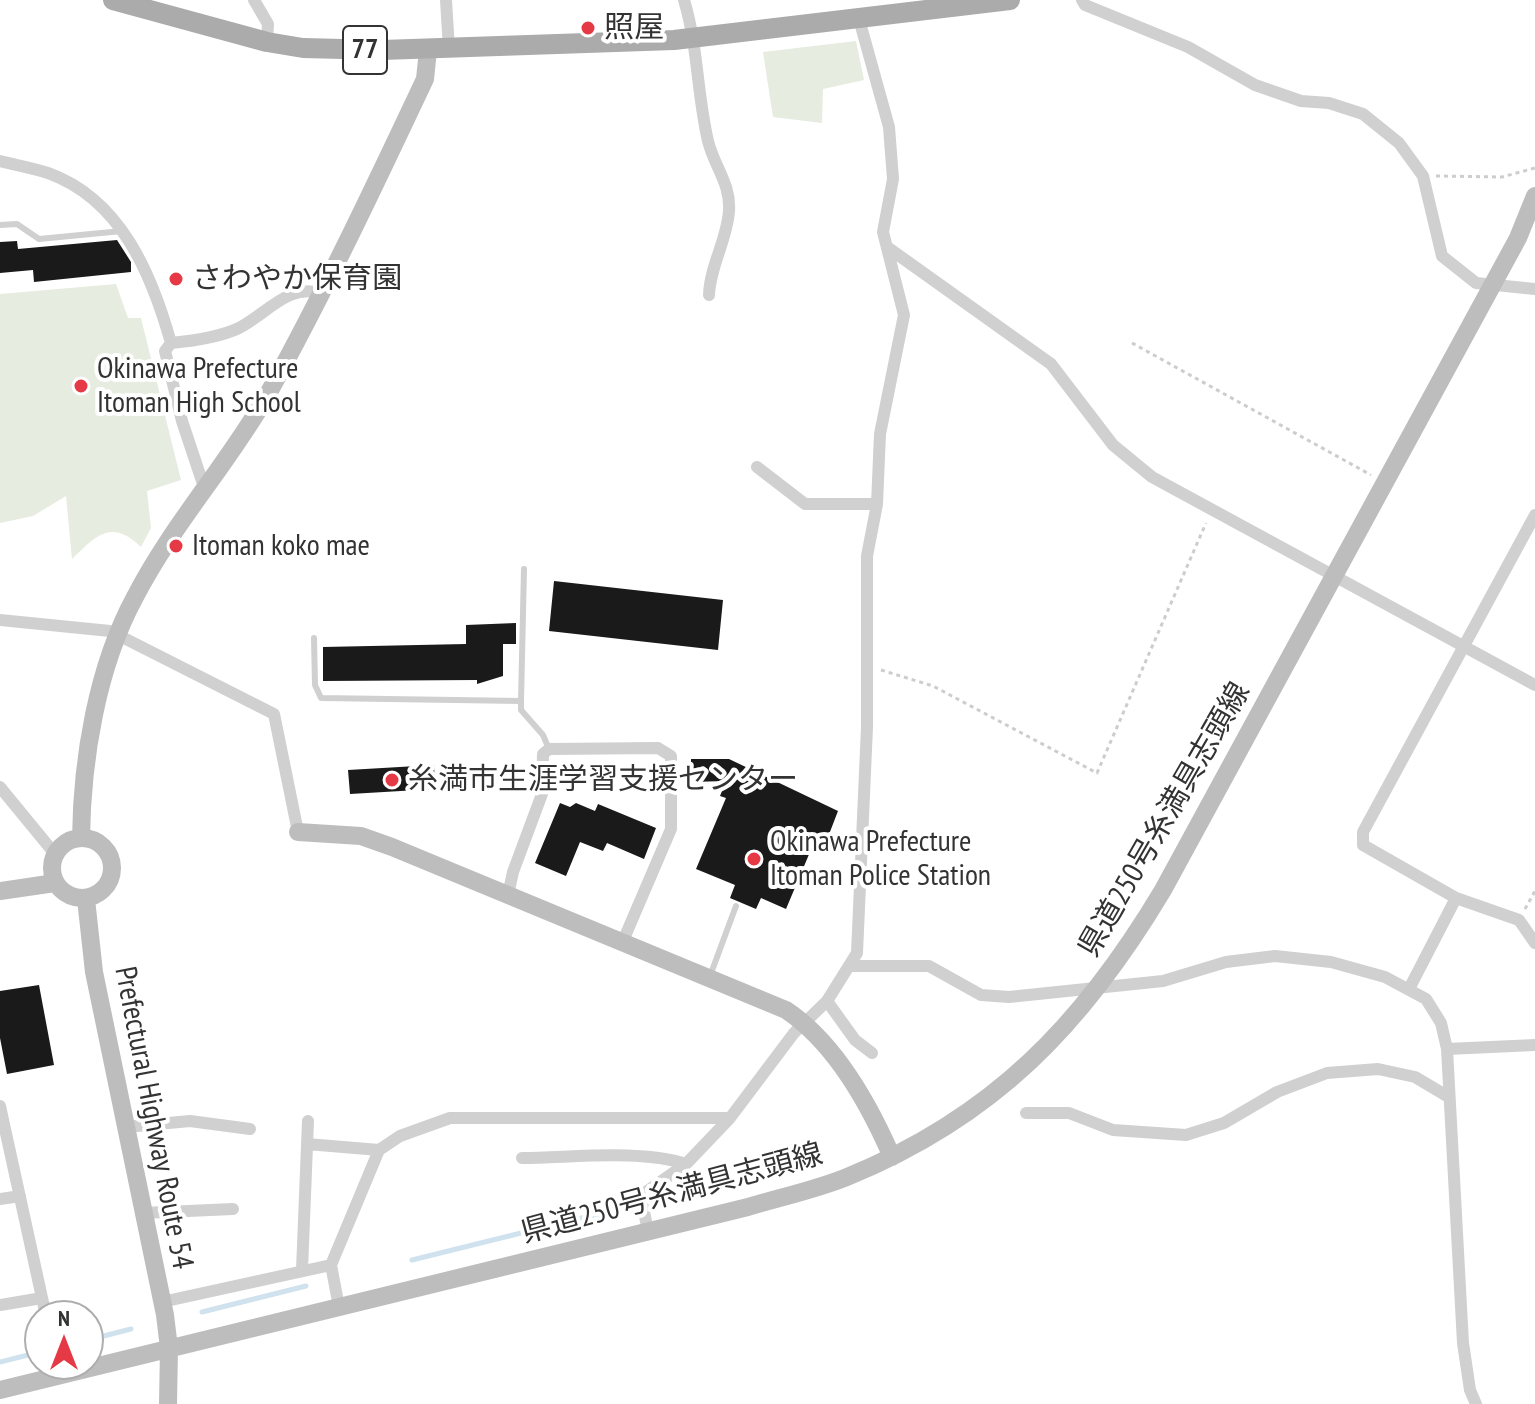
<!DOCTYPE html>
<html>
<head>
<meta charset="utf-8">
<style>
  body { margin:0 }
  #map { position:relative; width:1535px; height:1404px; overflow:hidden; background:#fff; font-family:"PT Sans Narrow",sans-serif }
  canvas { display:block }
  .north { position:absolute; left:24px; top:1300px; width:80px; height:80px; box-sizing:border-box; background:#fff; border:2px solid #adadad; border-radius:50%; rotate:0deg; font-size:22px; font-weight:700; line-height:32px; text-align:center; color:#333 }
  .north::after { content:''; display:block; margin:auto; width:28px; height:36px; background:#e63946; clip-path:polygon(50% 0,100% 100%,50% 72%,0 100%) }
</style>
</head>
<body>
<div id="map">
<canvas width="1535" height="1404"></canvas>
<div class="north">N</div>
</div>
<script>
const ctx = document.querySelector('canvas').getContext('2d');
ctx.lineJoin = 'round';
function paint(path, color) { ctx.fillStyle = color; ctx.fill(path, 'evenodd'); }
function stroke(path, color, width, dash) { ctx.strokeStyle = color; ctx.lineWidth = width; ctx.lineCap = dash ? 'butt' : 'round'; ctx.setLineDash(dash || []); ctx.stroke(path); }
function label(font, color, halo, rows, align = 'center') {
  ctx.font = font + ' "PT Sans Narrow","Noto Sans JP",sans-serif'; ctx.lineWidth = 8; ctx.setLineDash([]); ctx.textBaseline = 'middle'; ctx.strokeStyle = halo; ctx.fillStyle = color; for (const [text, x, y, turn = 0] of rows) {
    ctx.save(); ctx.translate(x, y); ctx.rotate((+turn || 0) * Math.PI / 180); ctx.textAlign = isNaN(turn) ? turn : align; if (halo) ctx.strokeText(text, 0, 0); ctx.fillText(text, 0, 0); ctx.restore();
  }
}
const green = new Path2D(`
  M856,41l8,39 -41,9 -1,34 -49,-6 -10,-65z
  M116,284l12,34h13l40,162 -34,11 4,37 -10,19c-30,-29 -45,-11 -69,12l-6,-63 -33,20 -33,7v-229z`);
const stream = new Path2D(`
  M412,1260l206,-51
  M202,1312l104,-26
  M88,1340l43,-11
  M0,1362l40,-10`);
const building = new Path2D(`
  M117,240l14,22v10l-97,10 -1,-12 -33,3v-31l17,-1 1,8z
  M554,581l169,19 -5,50 -169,-19z
  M516,623v21h-13v32l-26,8v-4l-154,1v-34l143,-3v-19z
  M691,759h38l109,52 -10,26 -10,-4 -32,76 -25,-11 -5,11 -26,-11 5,-13 -39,-16 30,-71 -6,-2 6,-15 -35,1z
  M434,765l1,24 -85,5 -2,-24z
  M560,803l10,4 6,-4 19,8 3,-7 58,24 -12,31 -37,-16 -4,8 -23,-9 -14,34 -31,-13z
  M39,985l15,80 -47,9 -7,-36v-47z`);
const path = new Path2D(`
  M1436,176l66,1 33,-9
  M1132,343l239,132
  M881,670l52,16 164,87 109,-250
  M1525,909l10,-18`);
const lane = new Path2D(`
  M0,225l17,-1 22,15 83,-8
  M314,638l1,47 6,13 200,3v9l22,25 6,14
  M521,701l3,-132
  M710,976l26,-70`);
const street = new Path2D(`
  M254,0l14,24 -1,18
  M446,0l3,49
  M684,0c14,46 13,94 24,141 6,25 23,43 21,70 -2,29 -19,55 -20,84
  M1082,0l3,5 103,42 67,38 46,16 28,2 34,11 36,29 24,33 19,80 34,27 59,6
  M0,161c16,4 33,7 48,12 73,26 104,102 123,170
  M887,247l164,117 62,81 39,32 383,208
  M757,467l48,37h72
  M205,490l-23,-69 -17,-70 6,-8c21,-2 49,-6 68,-15 29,-15 50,-46 84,-34
  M1535,515l-172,317v13l93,53 63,22 16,23
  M0,620l110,11 164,83 24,118
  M0,787l55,67
  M508,895l5,-23 29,-78 1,-40 6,-5 109,-1 13,8v73l-48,112
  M849,966h80l52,29 28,2 154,-16 63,-19 49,-6 56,6 54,15 41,22 15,24 6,26 16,294 7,47 6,14
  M1409,989l47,-91
  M827,1001l28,39 17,13
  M1447,1049l88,-4
  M0,1106l46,210
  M1026,1113h43l44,17 73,5 38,-12 53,-31 50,-19 51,-4 37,8 32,19
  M126,1127l64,-6 60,8
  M307,1144l72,6
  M522,1158c48,0 118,-9 164,6
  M0,1199l20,-3
  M143,1213l90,-4
  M648,1231l-6,-29 4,-10 40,-28 44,-46 64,-85 33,-32 30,-48 10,-226v-171l10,-52 3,-70 24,-119 -21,-83 10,-53 -4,-52 -30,-108
  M331,1265l48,-115 21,-14 50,-18h280
  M302,1270l6,-149
  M162,1302l169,-37 8,42
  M0,1305l42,-7`);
const secondary = new Path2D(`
  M298,832l63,4 31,11 394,163c48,32 83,94 106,147
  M52 868a30 30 0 1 1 60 0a30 30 0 1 1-60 0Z
  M81,838c1,-79 16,-171 54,-241 37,-72 93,-133 133,-203 57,-103 107,-209 157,-315l3,-29
  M0,891l55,-8
  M86,899l8,73 71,343 4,33 -1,56
  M0,1390l748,-183c33,-10 67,-17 99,-30 147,-60 236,-153 316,-287l355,-652 17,-42`);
const primary = new Path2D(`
  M113,0l154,42 36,6 79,2 292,-10 336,-40`);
const markers = [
  [588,28,8,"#e63946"],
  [176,279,8,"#e63946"],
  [81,386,8,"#e63946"],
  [176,546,8,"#e63946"],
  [392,780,8,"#e63946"],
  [754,859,8,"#e63946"]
];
const shields = [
  [365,50,44]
];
const shieldNames = [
  ["77",365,50]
];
const poiNames = [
  ["照屋",604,28],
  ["さわやか保育園",192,279],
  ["Okinawa Prefecture",97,369],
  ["Itoman High School",97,403],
  ["Itoman koko mae",192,546],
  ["糸満市生涯学習支援センター",408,780],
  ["Okinawa Prefecture",770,842],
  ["Itoman Police Station",770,876]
];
const streetNames = [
  ["県道250号糸満具志頭線",1165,820,-60],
  ["Prefectural Highway Route 54",153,1118,79],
  ["県道250号糸満具志頭線",672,1194,-15]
];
paint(green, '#e6ecdf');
stroke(stream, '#cfe2ee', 5);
paint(building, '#1a1a1a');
stroke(path, '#cdcdcd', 3, [4, 4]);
stroke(lane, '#d0d0d0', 6);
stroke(street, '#d0d0d0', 12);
stroke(secondary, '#bdbdbd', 18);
stroke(primary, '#ababab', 20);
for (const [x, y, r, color] of markers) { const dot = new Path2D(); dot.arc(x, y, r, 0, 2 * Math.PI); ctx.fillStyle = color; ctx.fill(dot); stroke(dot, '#fff', 3); }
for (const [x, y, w] of shields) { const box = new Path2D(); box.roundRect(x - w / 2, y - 24, w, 48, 6); ctx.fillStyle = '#fff'; ctx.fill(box); stroke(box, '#333', 2); }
label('bold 28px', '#333', null, shieldNames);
label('30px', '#333', '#fff', poiNames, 'left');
label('30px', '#333', '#fff', streetNames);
</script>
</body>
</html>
